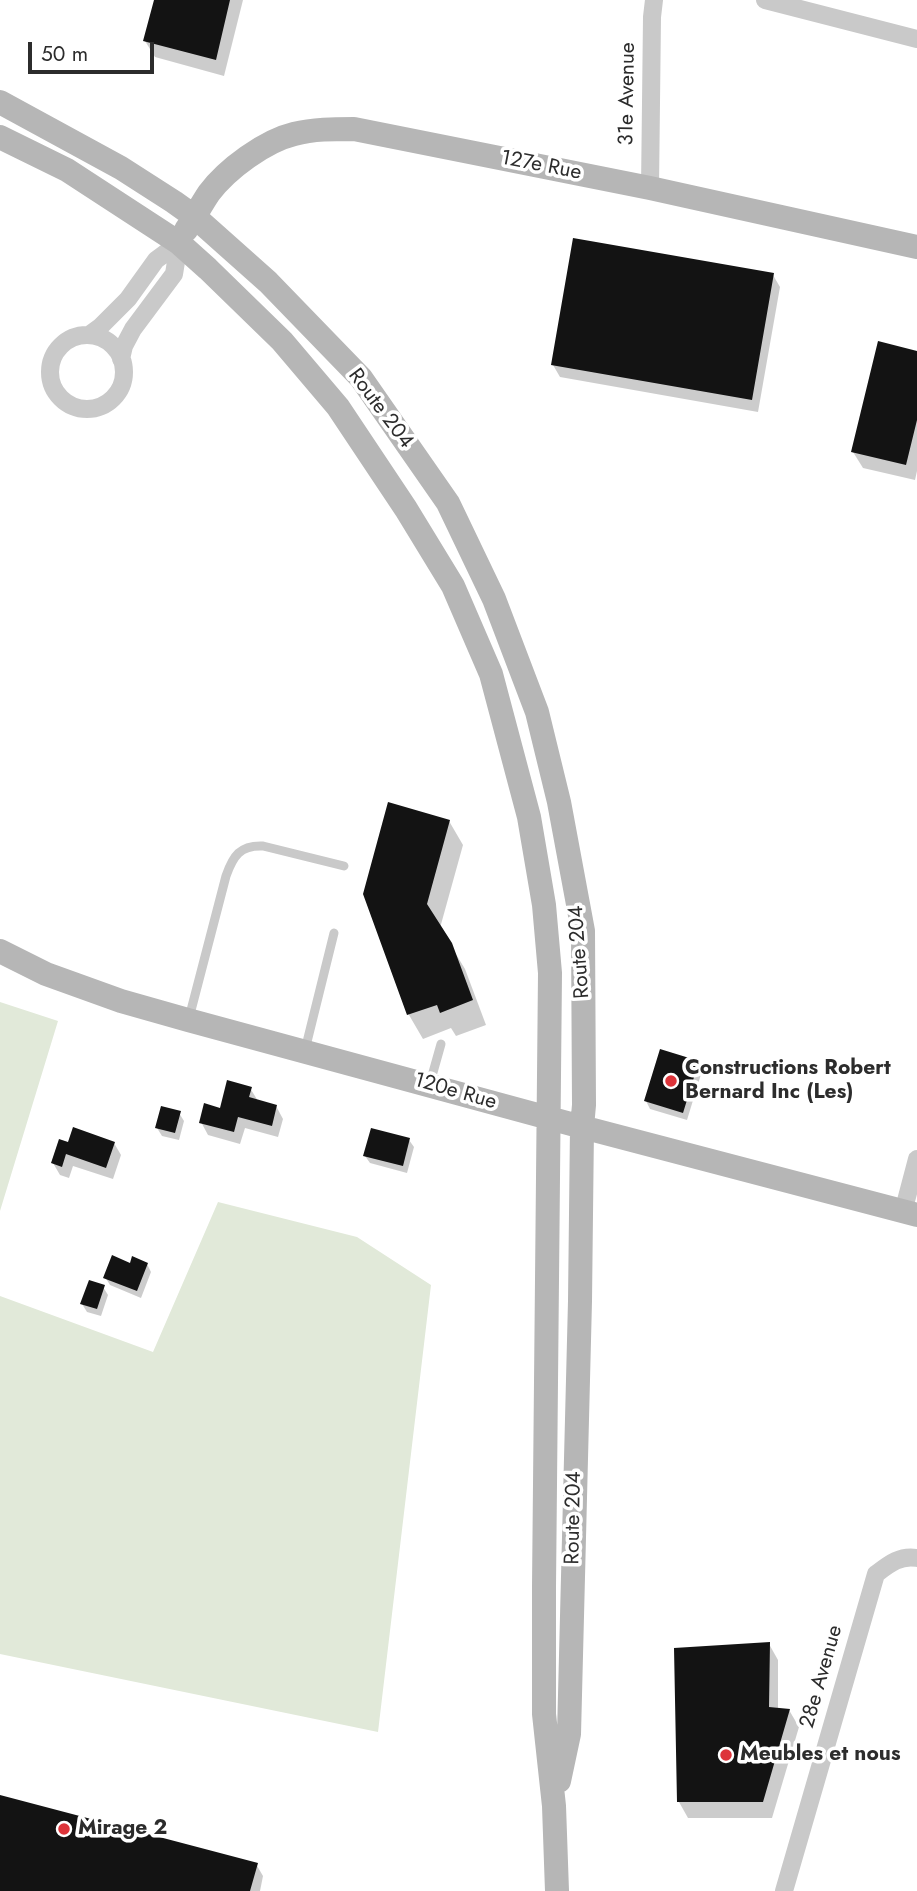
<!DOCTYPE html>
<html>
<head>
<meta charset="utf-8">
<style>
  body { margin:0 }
  #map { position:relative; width:917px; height:1891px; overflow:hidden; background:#fff; font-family:Jost,sans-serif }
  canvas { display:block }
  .scale { position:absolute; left:28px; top:42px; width:126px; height:32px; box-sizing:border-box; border:4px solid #2c2c2c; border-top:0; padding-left:9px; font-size:21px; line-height:24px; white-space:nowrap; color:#2c2c2c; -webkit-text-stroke:5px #fff; paint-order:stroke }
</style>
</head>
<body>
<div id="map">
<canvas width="917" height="1891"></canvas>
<div class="scale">50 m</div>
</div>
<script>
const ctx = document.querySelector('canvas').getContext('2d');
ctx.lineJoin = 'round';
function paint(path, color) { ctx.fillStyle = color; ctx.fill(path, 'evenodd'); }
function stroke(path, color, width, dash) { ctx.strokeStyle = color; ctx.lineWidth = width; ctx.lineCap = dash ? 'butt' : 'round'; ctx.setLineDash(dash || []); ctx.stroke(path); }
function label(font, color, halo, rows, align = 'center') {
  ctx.font = font + ' Jost,sans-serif'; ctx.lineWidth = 7; ctx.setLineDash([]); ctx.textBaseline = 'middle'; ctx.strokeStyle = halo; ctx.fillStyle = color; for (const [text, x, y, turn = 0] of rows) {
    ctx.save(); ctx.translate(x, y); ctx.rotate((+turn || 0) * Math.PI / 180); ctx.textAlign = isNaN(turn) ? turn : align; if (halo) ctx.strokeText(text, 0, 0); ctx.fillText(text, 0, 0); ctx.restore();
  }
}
const green = new Path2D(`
  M0,1002l58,19 -58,190z
  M218,1202l139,35 74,48 -53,447 -378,-78v-358l153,56z`);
const shadow = new Path2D(`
  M156,0h87l-19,76 -69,-19 -10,-16z
  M773,275l7,12 -22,125 -198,-35 -7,-12z
  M917,353v118l-2,9 -52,-12 -10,-16z
  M449,821l14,24 -23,83 25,41 21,56 -30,11 -5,-8 -28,11 -14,-24 -44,-121z
  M698,1063l4,8 -15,49 -37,-11 -4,-8z
  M250,1088l8,13 18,5 7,13 -5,18 -33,-9 -5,16 -32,-9 -7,-13z
  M179,1113l5,8 -5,19 -17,-4 -5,-8z
  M409,1140l5,7 -7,26 -37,-10 -5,-7z
  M114,1143l7,12 -8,24 -40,-13 -4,12 -9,-3 -7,-12 16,-19z
  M147,1264l4,8 -10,26 -31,-13 -5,-8 26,-12z
  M103,1287l5,8 -7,21 -14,-4 -5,-8z
  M769,1644l9,16v50h11l10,17 -27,91h-84l-9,-16z
  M0,1796l256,68 7,12 -3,15h-260z`);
const building = new Path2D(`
  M154,0h76l-14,60 -73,-19z
  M573,238l201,35 -22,127 -201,-35z
  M878,341l39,10v69l-11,45 -55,-13z
  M388,802l62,18 -23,84 25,39 21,57 -33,13 -3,-8 -30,10 -44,-121z
  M660,1049l39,12 -16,52 -39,-12z
  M227,1080l25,7 -3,10 28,8 -5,21 -34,-9 -4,15 -35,-9 5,-20 16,5z
  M161,1106l20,5 -6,22 -20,-5z
  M73,1127l42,15 -9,26 -40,-14 -4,13 -11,-4 8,-24 9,3z
  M371,1128l39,10 -7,28 -40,-10z
  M112,1255l18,8 2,-7 16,7 -11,28 -34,-13z
  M89,1280l16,5 -8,24 -17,-5z
  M770,1642l-1,65 21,2 -27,93h-86l-3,-154z
  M0,1795l258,68 -8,28h-250z`);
const lane = new Path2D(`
  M189,1018l37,-142c7,-20 14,-31 37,-30l81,20
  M305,1050l29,-117
  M430,1083l11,-39`);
const street = new Path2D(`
  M765,0l152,39
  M650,188l2,-171 2,-17
  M89,335l11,-8 28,-28 28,-39 23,-17
  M50 372a37 37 0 1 1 74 0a37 37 0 1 1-74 0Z
  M121,359l3,-13 9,-17 41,-55 5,-31
  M903,1212l14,-53
  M784,1891l92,-317c13,-10 24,-19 41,-16`);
const secondary = new Path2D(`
  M0,102l121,66 53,34 21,15 73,65 93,96 87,125 46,96 43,113 22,90 24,129 1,174 -2,22 -2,174 -11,433 -10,47
  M0,137l67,33 112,73 29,26 74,72 56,66 68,102 47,77 38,88 38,143 15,88 6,68 -6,613v128l10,92 3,85
  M186,230c8,-12 15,-25 23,-37 18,-24 56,-52 85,-59 20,-5 39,-5 60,-5l296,59 267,59
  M0,951l46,23 75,27 67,19 394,107 335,88`);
const markers = [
  [671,1081,7,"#dd343a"],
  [726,1755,7,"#dd343a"],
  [64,1829,7,"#dd343a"]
];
const streetNames = [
  ["31e Avenue",628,94,-89],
  ["127e Rue",541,166,11],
  ["Route 204",380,409,53],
  ["Route 204",580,952,-94],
  ["120e Rue",455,1092,16],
  ["Route 204",574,1518,-89],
  ["28e Avenue",822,1677,-74]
];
const poiNames = [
  ["Constructions Robert",685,1069],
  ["Bernard Inc (Les)",685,1093],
  ["Meubles et nous",740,1755],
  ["Mirage 2",78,1829]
];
paint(green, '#e1e9d9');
paint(shadow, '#0003');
paint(building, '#131313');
stroke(lane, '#c9c9c9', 9);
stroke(street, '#c9c9c9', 18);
stroke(secondary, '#b6b6b6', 24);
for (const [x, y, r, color] of markers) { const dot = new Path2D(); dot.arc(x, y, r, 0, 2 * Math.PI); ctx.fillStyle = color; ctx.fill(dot); stroke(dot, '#fff', 2.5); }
label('21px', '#2c2c2c', '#fff', streetNames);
label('bold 21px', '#2c2c2c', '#fff', poiNames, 'left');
</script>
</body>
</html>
